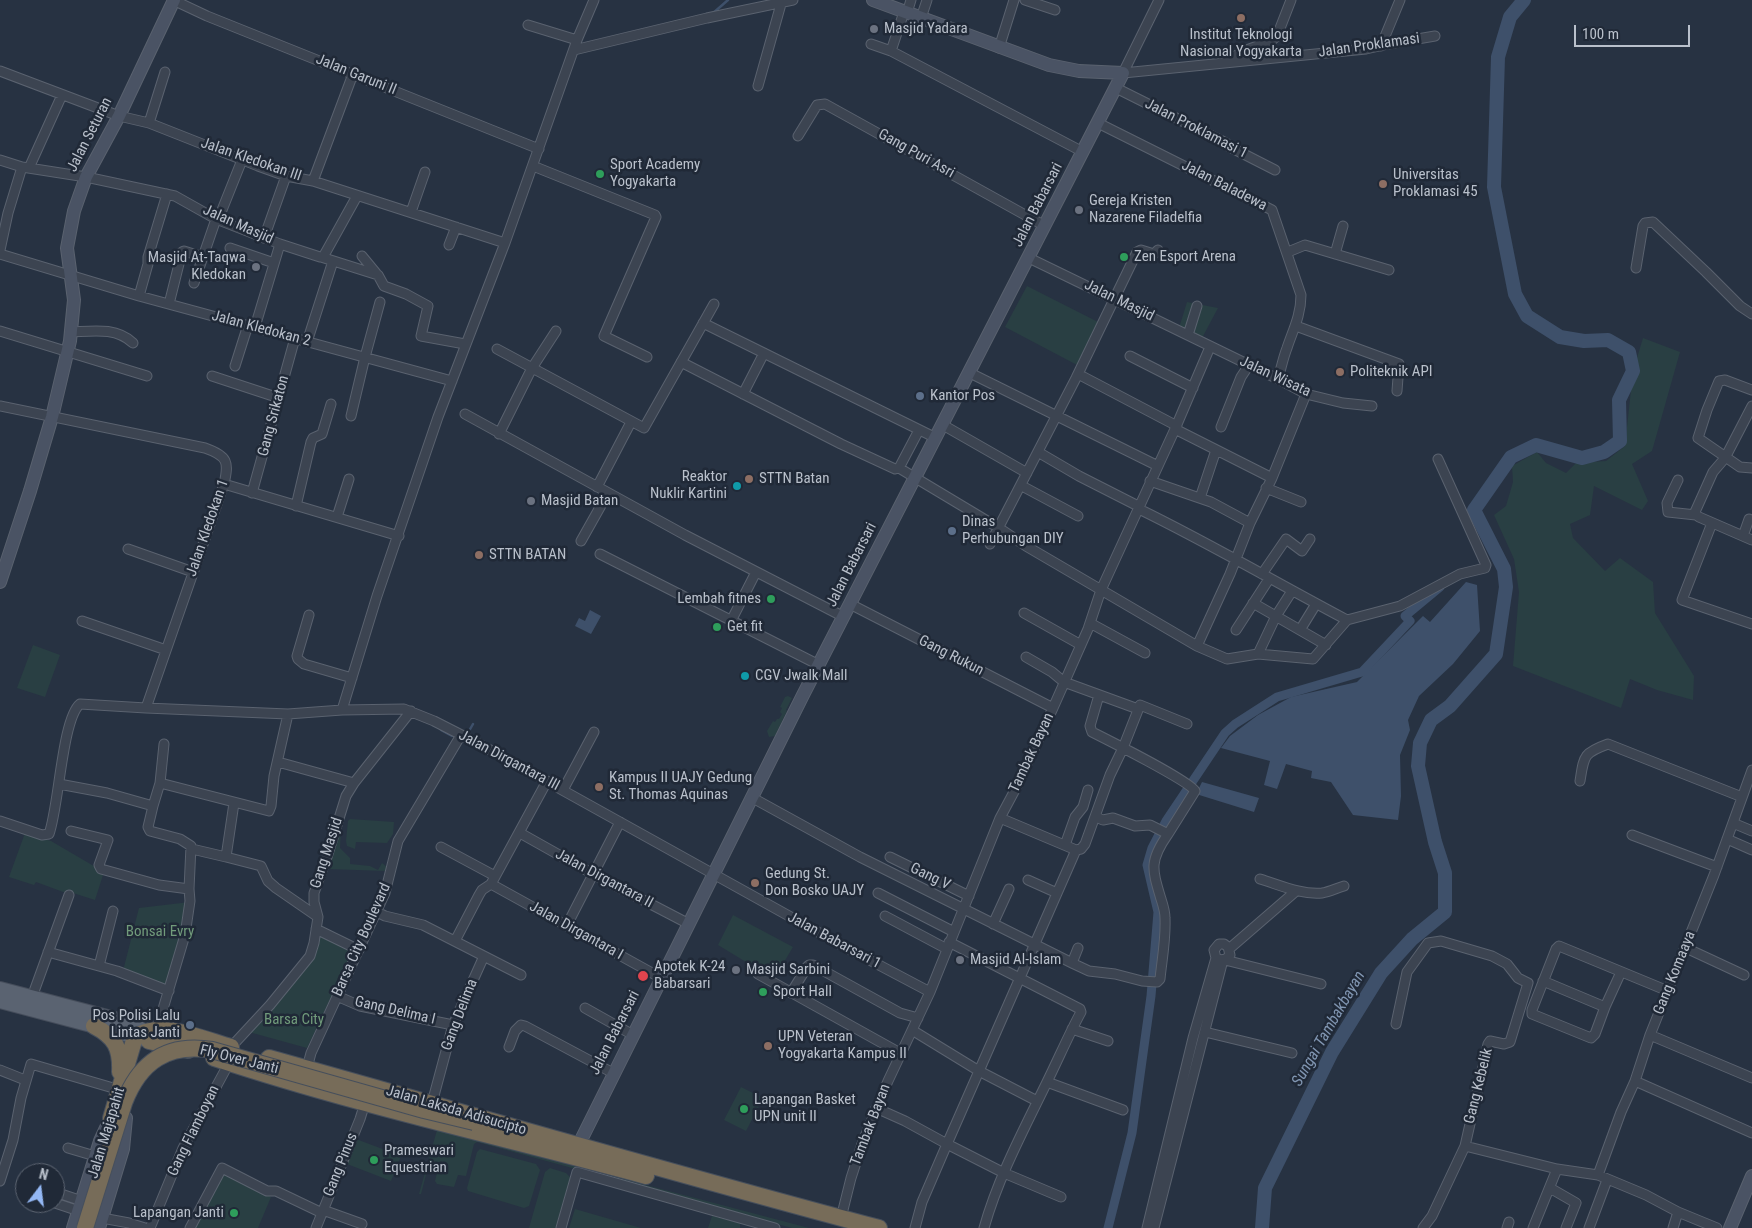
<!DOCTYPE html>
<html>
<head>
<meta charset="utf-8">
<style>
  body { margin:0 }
  #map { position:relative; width:1752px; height:1228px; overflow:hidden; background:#273242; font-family:"Roboto Condensed",sans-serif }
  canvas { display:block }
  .north { position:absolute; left:15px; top:1163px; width:50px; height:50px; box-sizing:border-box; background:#202937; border:1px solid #5d6572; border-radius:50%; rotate:15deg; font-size:14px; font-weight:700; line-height:20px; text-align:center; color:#b9c0cb }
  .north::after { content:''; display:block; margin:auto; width:18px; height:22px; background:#94b8f5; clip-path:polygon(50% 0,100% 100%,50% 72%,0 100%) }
  .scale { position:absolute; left:1574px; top:25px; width:116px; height:22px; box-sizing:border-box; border:2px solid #b9c0cb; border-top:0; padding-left:6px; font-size:15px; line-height:18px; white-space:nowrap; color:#b9c0cb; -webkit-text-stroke:4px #202937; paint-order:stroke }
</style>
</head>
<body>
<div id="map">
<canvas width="1752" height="1228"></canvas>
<div class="north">N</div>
<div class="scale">100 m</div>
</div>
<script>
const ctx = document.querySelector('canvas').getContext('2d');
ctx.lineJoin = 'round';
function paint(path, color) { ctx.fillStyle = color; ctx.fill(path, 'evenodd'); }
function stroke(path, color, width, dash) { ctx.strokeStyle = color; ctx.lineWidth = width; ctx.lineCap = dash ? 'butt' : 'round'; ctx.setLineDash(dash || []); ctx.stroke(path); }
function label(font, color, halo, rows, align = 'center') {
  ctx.font = font + ' "Roboto Condensed",sans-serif'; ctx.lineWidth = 5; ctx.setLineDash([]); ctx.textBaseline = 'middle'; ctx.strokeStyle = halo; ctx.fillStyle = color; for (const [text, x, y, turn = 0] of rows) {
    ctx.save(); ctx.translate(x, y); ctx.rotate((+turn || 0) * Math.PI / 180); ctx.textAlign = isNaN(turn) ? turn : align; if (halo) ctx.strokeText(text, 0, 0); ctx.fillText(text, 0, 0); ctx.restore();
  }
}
const green = new Path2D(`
  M1027,286l73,37 -21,43 -74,-39z
  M1187,302l31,6 -17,32 -22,-12z
  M1643,338l37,14 -28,99 -20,13 16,37 -6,9 -48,-24 -4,29 -20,9 3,14 32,33 15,-13 33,24 2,31 39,63 -1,24 -36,-10 -27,-11 -9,29 -108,-42 6,-74 -5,-33 -20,-44 12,-9 7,-24 -1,-16 25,-14 9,11 20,10 10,-10 30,-2 19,-15 8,-75z
  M33,645l27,10 -15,42 -28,-9z
  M788,696l4,2 -6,12 1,1 -12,25 -6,1 -2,-6 6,-10 2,1 2,-3h2l3,-5 -2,-2 2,-4 -2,-1 5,-10z
  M350,819l44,3 -1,12 -6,9 -31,-1 -1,7 -8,-3 -1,-5 2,-20z
  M341,828l-1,20 10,10v6l20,2 8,4 4,-7 5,4 -1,4 -59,-2z
  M25,833l26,8 53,31 -9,28 -25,-8 -4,1 -30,-11 -2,3 -25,-8z
  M190,902l-22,89 -45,-20 16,-63z
  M733,915l60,32 -19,32 -56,-34z
  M319,934l31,16 1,5 -44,93 -58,-16 24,-24 38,-46z
  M741,1087l22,11 -17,33 -22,-11z
  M437,1130l372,98h-17l-315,-86 -3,2 -8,32 -8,-1 -4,12 -17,-3 -2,-3 2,-8 -10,-2 -6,23h-2z
  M356,1139l45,17 -10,25 -44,-17z
  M480,1149l56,15 4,6 -11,36 -5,2 -56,-17 -1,-3 10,-36z
  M550,1168l16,5 6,6 -15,49h-28l16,-56z
  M224,1172l47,25 -13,31h-63z
  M575,1209l66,19h-72z
  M712,1216l28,7v5h-32z`);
const water = new Path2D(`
  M1466,582l11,3 3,46 -27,33 -34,32 -11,24 2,10 -10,25 1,41 -3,24 -45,-5 -22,-33 -20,-4 1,-7 -26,-7 -9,25 -13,-4 6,-24 -49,-13 9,-12 28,-21 33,-18 66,-15 66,-66 7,6z
  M590,610l11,6 -10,18 -16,-8 4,-8 6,3z
  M1202,782l57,16 -5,14 -58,-18z`);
const stream = new Path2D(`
  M712,14l16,-14
  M441,730l11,6
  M469,731l4,-7`);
const canal = new Path2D(`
  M1108,1228l24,-95 19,-137 7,-84 -11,-47 5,-17 14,-27 59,-88 10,-9 42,-27 85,-25 48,-51 -5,-5 35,-29`);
const river = new Path2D(`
  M1262,1228l3,-40 67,-136 49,-79 31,-34 33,-27v-39l-10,-31 -17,-76 2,-23 11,-23 19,-14 46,-52 10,-67 -2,-18 -30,-59 37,-53 25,-12 46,13 22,-6 16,-11 -1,-41 14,-29 -4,-19 -21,-12 -24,1 -24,-4 -33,-21 -12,-22 -21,-107 4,-130 12,-40 14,-17`);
const street = new Path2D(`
  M173,0l34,16 332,133
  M1025,0l30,10
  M907,13l4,-13
  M921,18l6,-18
  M528,25l49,15
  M871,44l20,7 192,101
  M1381,46l19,-46
  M999,48l15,-48
  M574,50l133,-32 86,-18
  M891,51l13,-39
  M1225,62l19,-11 27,-10 6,-5 14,-36
  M0,71l119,45 30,7 109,43 28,10 27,5 192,62
  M1123,73l243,-24 22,-5 47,-8
  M1123,73l36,-73
  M758,86l23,-82
  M1116,88l110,55 2,3 47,24
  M149,123l16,-51
  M1098,123l174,87 29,85c0,20 -8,35 -14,53 -4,10 -6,21 -9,31
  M798,136l19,-31 8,-1 220,122
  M0,160l22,7 64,10 89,19 41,23 64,25 40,13h3l4,-7 30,-54
  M533,166l122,49 1,2 -52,119 43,21
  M29,168l33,-73
  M313,181l40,-107
  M411,212l14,-40
  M218,220l24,-60
  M264,238l22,-62
  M449,245l7,-18
  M230,248l44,15
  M0,250l8,-37 14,-46
  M1288,252l17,-7 84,25
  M0,254l139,42 313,85
  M1335,254l8,-28
  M362,256l14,17
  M321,257l57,18 6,11 22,8 22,12 -7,30 44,8
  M1029,258l249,121 28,15 37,9 29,3
  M1636,268l7,-42 2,-3 8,-1 53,50 34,34 12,8
  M194,283l22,-64
  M139,296l9,-32v-7l19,-63
  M169,304l13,-52 2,-1 19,6
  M703,323l233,115
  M1296,326l103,38 -2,27
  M255,327l25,-83
  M0,331l147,45
  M72,332c21,-1 44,-5 61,11
  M1188,335l9,-29
  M307,342l26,-81
  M497,349l147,79 70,-124
  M1130,356l63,32
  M681,362l160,82 54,25 4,-1 100,60 27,18 171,100 30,13 31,-5 55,5 34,-39 53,-14 60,-32 25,-6 1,-3 -48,-106
  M235,366l13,-41
  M970,373l188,93
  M1078,374l99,52
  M212,376l67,22
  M1752,390l-27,-10 -6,1 -12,29 -9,28 42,29 12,1
  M743,394l21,-41
  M0,406l205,42c23,8 24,14 19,36l-78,224
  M1752,406l-27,52 -12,14 -18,40 1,3 3,2 53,23
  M465,414l220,121 159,82
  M351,416l14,-59 15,-55
  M943,425l84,48
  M1221,427l20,-50 8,-12
  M1175,429l97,49
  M499,434l33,-66 24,-37
  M1038,452l41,24 61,31
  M899,468l20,-38
  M1678,480l-11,23 1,9 28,3
  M1150,481l61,21 39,21
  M224,484l175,52
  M1022,486l56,30
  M597,487l34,-65
  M1266,488l35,14
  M252,493l43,-155
  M1200,498l16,-48
  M296,506l15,-64 2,-4 9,-4 9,-30
  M1139,509c70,34 138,74 208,111
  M337,517l12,-38
  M1712,523l-30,77 70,24
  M1743,536l6,-17
  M581,541l27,-48
  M990,544l86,-166 61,-126 4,-2 13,4 4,-4
  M128,549l65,23
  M600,554l219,111
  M1262,574l24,-35 16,12 8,-12
  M1253,603l73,42
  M850,604l203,104
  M1024,613l57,32
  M309,615l-12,41 1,3 6,5 48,14
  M82,621l84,29
  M731,621l25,-49
  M1090,623l55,30
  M1236,630l33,-51
  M1300,630l16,-26
  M1197,646l33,-72 20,-51 22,-45 34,-84
  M1258,654l18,-38 16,-25
  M1026,657l26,15 12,10 74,27
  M342,710l35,-114 61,-179 67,-174 72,-203 17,-40
  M278,762l76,21
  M1580,781c4,-25 3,-28 28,-37l134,53
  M160,783l109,28 2,-5 3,-30 14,-62
  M59,784l48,9 46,13 -5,21 2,4 30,8 11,7 -2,43 1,12 -5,34 -28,94
  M563,790l31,-58
  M751,797l109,60 214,107 15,7 26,3 27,7 15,1 3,-3c2,-20 6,-40 5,-61 0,-6 -2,-13 -4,-19 -9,-30 -12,-38 7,-65
  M153,806l7,-23 4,-39
  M1096,817l7,3 10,-2 22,8 15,-1 18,9 27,-43c-6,-10 -87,-51 -103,-59l-2,-6 9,-31
  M0,821l42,14 7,-1c10,-27 13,-115 31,-130l66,4 142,6 54,-4 62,-1 30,12 49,25 360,200 87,46
  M1733,823l19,8
  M71,831l37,9 -9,25 2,4 58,16 30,4
  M520,833l73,41 96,50
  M1632,835l85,32
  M1727,839l25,11
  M1065,845l10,-28 8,-10 5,-17
  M441,847l54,29
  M192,849l34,8 8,-54
  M1076,850l5,-1 4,-5 25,-69 13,-27 17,-43 47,19
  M226,857l35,9 7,15 8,7 42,29
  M890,857l79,39
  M1260,879c20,6 41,16 62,14 7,-1 15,-5 22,-7
  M1028,880l29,13
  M491,884l170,94
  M878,893l76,39
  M377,912l8,4 38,9 98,50
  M885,916l62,33
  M993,924l16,-35
  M567,925l53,-103
  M316,929l43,21
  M455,941l24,-46 3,-5 9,-6 56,-103
  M949,942l131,67 1,3c-13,24 -23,48 -35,72 -23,47 -48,94 -62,144
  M1686,948l58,27
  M1229,949l67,-58
  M48,952l69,19 52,20
  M1225,960l96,24
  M1072,963l6,-15
  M99,966l14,-55
  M1621,972l-16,35 -10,27 -4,4 -59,-24v-4l24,-61 3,-3 109,45
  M758,974l142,79
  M1543,981l62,26
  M791,993l16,-26 2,-2h4l87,48 18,5
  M337,996l23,10 93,19
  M32,997l37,-102
  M585,1008l48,27
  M1396,1024l11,-52 21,-29 13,-2 51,15 15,8 11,14 10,5 -18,59 -6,2 -14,-3 -2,3 -23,102 -33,70 -9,12
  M1072,1029l36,12
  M912,1030l67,41 58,30
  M1205,1032l87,21
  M1650,1035l102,43
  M231,1047l39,-42 40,-49 4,-13 4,-26 -4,-15v-9l13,-36 19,-61 8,-13 57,-72
  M509,1047l6,-16 6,-6 4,1 88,47
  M307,1068l4,-15 74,-160 13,-52 63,-106
  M0,1070l25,10
  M1635,1081l117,52
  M1047,1082l76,28
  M432,1103l21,-78 31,-69
  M876,1108l29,13 42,23 57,29 57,24
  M1465,1146l92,23 41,6 48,20 32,17 39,16
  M68,1148l27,8
  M1598,1175l23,-63 14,-31 15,-46 64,-160 38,-105
  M0,1181l13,-41 8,-42 10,-34 89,26
  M1550,1188l26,15 -10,25
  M55,1192l27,9
  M55,1203l24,8
  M323,1210l39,14
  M102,1218l27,5 16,5
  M841,1218l10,-40 12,-37 25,-60 42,-89 70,-174 16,-30 37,-80 35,-79 13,-39 74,-161 35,-82
  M150,1228l33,-80 46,-85
  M190,1228l32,-60 45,23h9l46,22
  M316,1228l44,-109 5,-16
  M561,1228l16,-56 198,56
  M915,1228l7,-26 25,-58 129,-294 -76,-32
  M1147,1228l46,-190 23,-80 -2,-8 5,-6h5l4,3 2,8 -4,4 -6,1 -4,-2
  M1154,1228l69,-268
  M1507,1228l2,-6
  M1533,1228l24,-59
  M1589,1228l18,-48
  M1673,1228l5,-16`);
const secondary = new Path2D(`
  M0,582l30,-91 22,-74 18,-76 4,-41 -7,-52 7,-37 12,-34 33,-61 55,-116
  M578,1146l225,-451 320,-622 -44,-2 -30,-6 -176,-65
  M73,1228l27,-87 12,-26
  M99,1228l24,-79 3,-31
  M1730,1228l22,-52`);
const primary = new Path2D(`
  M0,989l138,36
  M0,1001l144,38`);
const highway = new Path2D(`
  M94,1026c21,11 27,22 26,46
  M149,1041l39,9
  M214,1058c142,47 288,79 432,118
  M269,1058c204,57 406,116 610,170
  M111,1118l24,-81c24,-18 70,3 96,10`);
const highwayBridge = new Path2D(`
  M85,1228l39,-125c16,-42 44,-60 88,-53l212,60 50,12`);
const markers = [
  [1241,18,5,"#8d6e63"],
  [874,29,5,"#6b7280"],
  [600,174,5,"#2e9e5b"],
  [1383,184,5,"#8d6e63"],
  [1079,210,5,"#6b7280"],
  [1124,257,5,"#2e9e5b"],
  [256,267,5,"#6b7280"],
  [1340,372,5,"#8d6e63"],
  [920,396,5,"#5c6f8a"],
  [749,479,5,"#8d6e63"],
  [737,486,5,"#0f9aa8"],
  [531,501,5,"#6b7280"],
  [952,531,5,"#5c6f8a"],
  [479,555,5,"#8d6e63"],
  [771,599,5,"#2e9e5b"],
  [717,627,5,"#2e9e5b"],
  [745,676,5,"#0f9aa8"],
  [599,787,5,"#8d6e63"],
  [755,883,5,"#8d6e63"],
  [960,960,5,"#6b7280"],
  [736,970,5,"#6b7280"],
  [643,976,6,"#e0444e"],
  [763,992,5,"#2e9e5b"],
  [190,1025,5,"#5c6f8a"],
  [768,1046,5,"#8d6e63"],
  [744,1109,5,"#2e9e5b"],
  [374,1160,5,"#2e9e5b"],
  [234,1213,5,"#2e9e5b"]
];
const poiNames = [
  ["Masjid Yadara",884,29],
  ["Institut Teknologi",1241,35,"center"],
  ["Nasional Yogyakarta",1241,52,"center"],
  ["Sport Academy",610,165],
  ["Yogyakarta",610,182],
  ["Universitas",1393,175],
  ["Proklamasi 45",1393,192],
  ["Gereja Kristen",1089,201],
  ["Nazarene Filadelfia",1089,218],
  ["Zen Esport Arena",1134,257],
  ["Masjid At-Taqwa",246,258,"right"],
  ["Kledokan",246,275,"right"],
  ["Politeknik API",1350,372],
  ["Kantor Pos",930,396],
  ["Reaktor",727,477,"right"],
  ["Nuklir Kartini",727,494,"right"],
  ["STTN Batan",759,479],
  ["Masjid Batan",541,501],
  ["Dinas",962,522],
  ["Perhubungan DIY",962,539],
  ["STTN BATAN",489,555],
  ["Lembah fitnes",761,599,"right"],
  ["Get fit",727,627],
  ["CGV Jwalk Mall",755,676],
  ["Kampus II UAJY Gedung",609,778],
  ["St. Thomas Aquinas",609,795],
  ["Gedung St.",765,874],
  ["Don Bosko UAJY",765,891],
  ["Masjid Al-Islam",970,960],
  ["Apotek K-24",654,967],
  ["Babarsari",654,984],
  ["Masjid Sarbini",746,970],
  ["Sport Hall",773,992],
  ["Pos Polisi Lalu",180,1016,"right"],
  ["Lintas Janti",180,1033,"right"],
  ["UPN Veteran",778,1037],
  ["Yogyakarta Kampus II",778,1054],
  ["Lapangan Basket",754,1100],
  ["UPN unit II",754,1117],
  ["Prameswari",384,1151],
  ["Equestrian",384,1168],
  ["Lapangan Janti",224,1213,"right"]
];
const streetNames = [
  ["Jalan Proklamasi",1369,46,-8],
  ["Jalan Garuni II",356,75,22],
  ["Jalan Proklamasi 1",1196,129,27],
  ["Jalan Seturan",90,135,-63],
  ["Gang Puri Asri",916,154,29],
  ["Jalan Kledokan III",251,160,19],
  ["Jalan Baladewa",1224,186,27],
  ["Jalan Babarsari",1038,205,-63],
  ["Jalan Masjid",238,225,24],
  ["Jalan Masjid",1119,301,26],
  ["Jalan Kledokan 2",261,329,15],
  ["Jalan Wisata",1275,377,25],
  ["Gang Srikaton",274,416,-75],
  ["Jalan Kledokan 1",208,528,-71],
  ["Jalan Babarsari",852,565,-63],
  ["Gang Rukun",951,656,27],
  ["Tambak Bayan",1032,753,-65],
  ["Jalan Dirgantara III",509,761,28],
  ["Gang Masjid",327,853,-72],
  ["Gang V",930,877,26],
  ["Jalan Dirgantara II",604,879,28],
  ["Jalan Dirgantara I",576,931,29],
  ["Barsa City Boulevard",362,940,-66],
  ["Jalan Babarsari 1",834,941,28],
  ["Gang Komaaya",1675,973,-68],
  ["Gang Delima I",395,1011,13],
  ["Gang Delima",460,1015,-69],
  ["Jalan Babarsari",615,1033,-63],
  ["Fly Over Janti",239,1060,14],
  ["Gang Kebelik",1479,1086,-76],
  ["Jalan Laksda Adisucipto",456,1111,16],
  ["Tambak Bayan",871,1125,-69],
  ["Gang Flamboyan",194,1131,-64],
  ["Jalan Majapahit",107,1133,-73],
  ["Gang Pinus",341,1165,-68]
];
const parkNames = [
  ["Bonsai Evry",160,932],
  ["Barsa City",294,1020]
];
const waterNames = [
  ["Sungai Tambakbayan",1329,1029,-60]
];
paint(green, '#293f43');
paint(water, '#3e506a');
stroke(stream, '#3e506a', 2.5);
stroke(canal, '#3e506a', 9);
stroke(river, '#3e506a', 14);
stroke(street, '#5a626f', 11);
stroke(secondary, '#5a626f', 14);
stroke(primary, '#454d5b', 16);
stroke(highway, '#464f5c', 18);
stroke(street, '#3c4451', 9);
stroke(secondary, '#4a5364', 12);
stroke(primary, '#5a6371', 14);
stroke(highway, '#776c59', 16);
stroke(highwayBridge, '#464f5c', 18, []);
stroke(highwayBridge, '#776c59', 16);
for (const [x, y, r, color] of markers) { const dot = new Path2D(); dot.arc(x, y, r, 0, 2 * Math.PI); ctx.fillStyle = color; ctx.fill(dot); stroke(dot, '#202937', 2); }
label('15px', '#b9c0cb', '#202937', poiNames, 'left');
label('15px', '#b9c0cb', '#202937', streetNames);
label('15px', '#719b7b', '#202937', parkNames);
label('italic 16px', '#8196b2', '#202937', waterNames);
</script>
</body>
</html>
